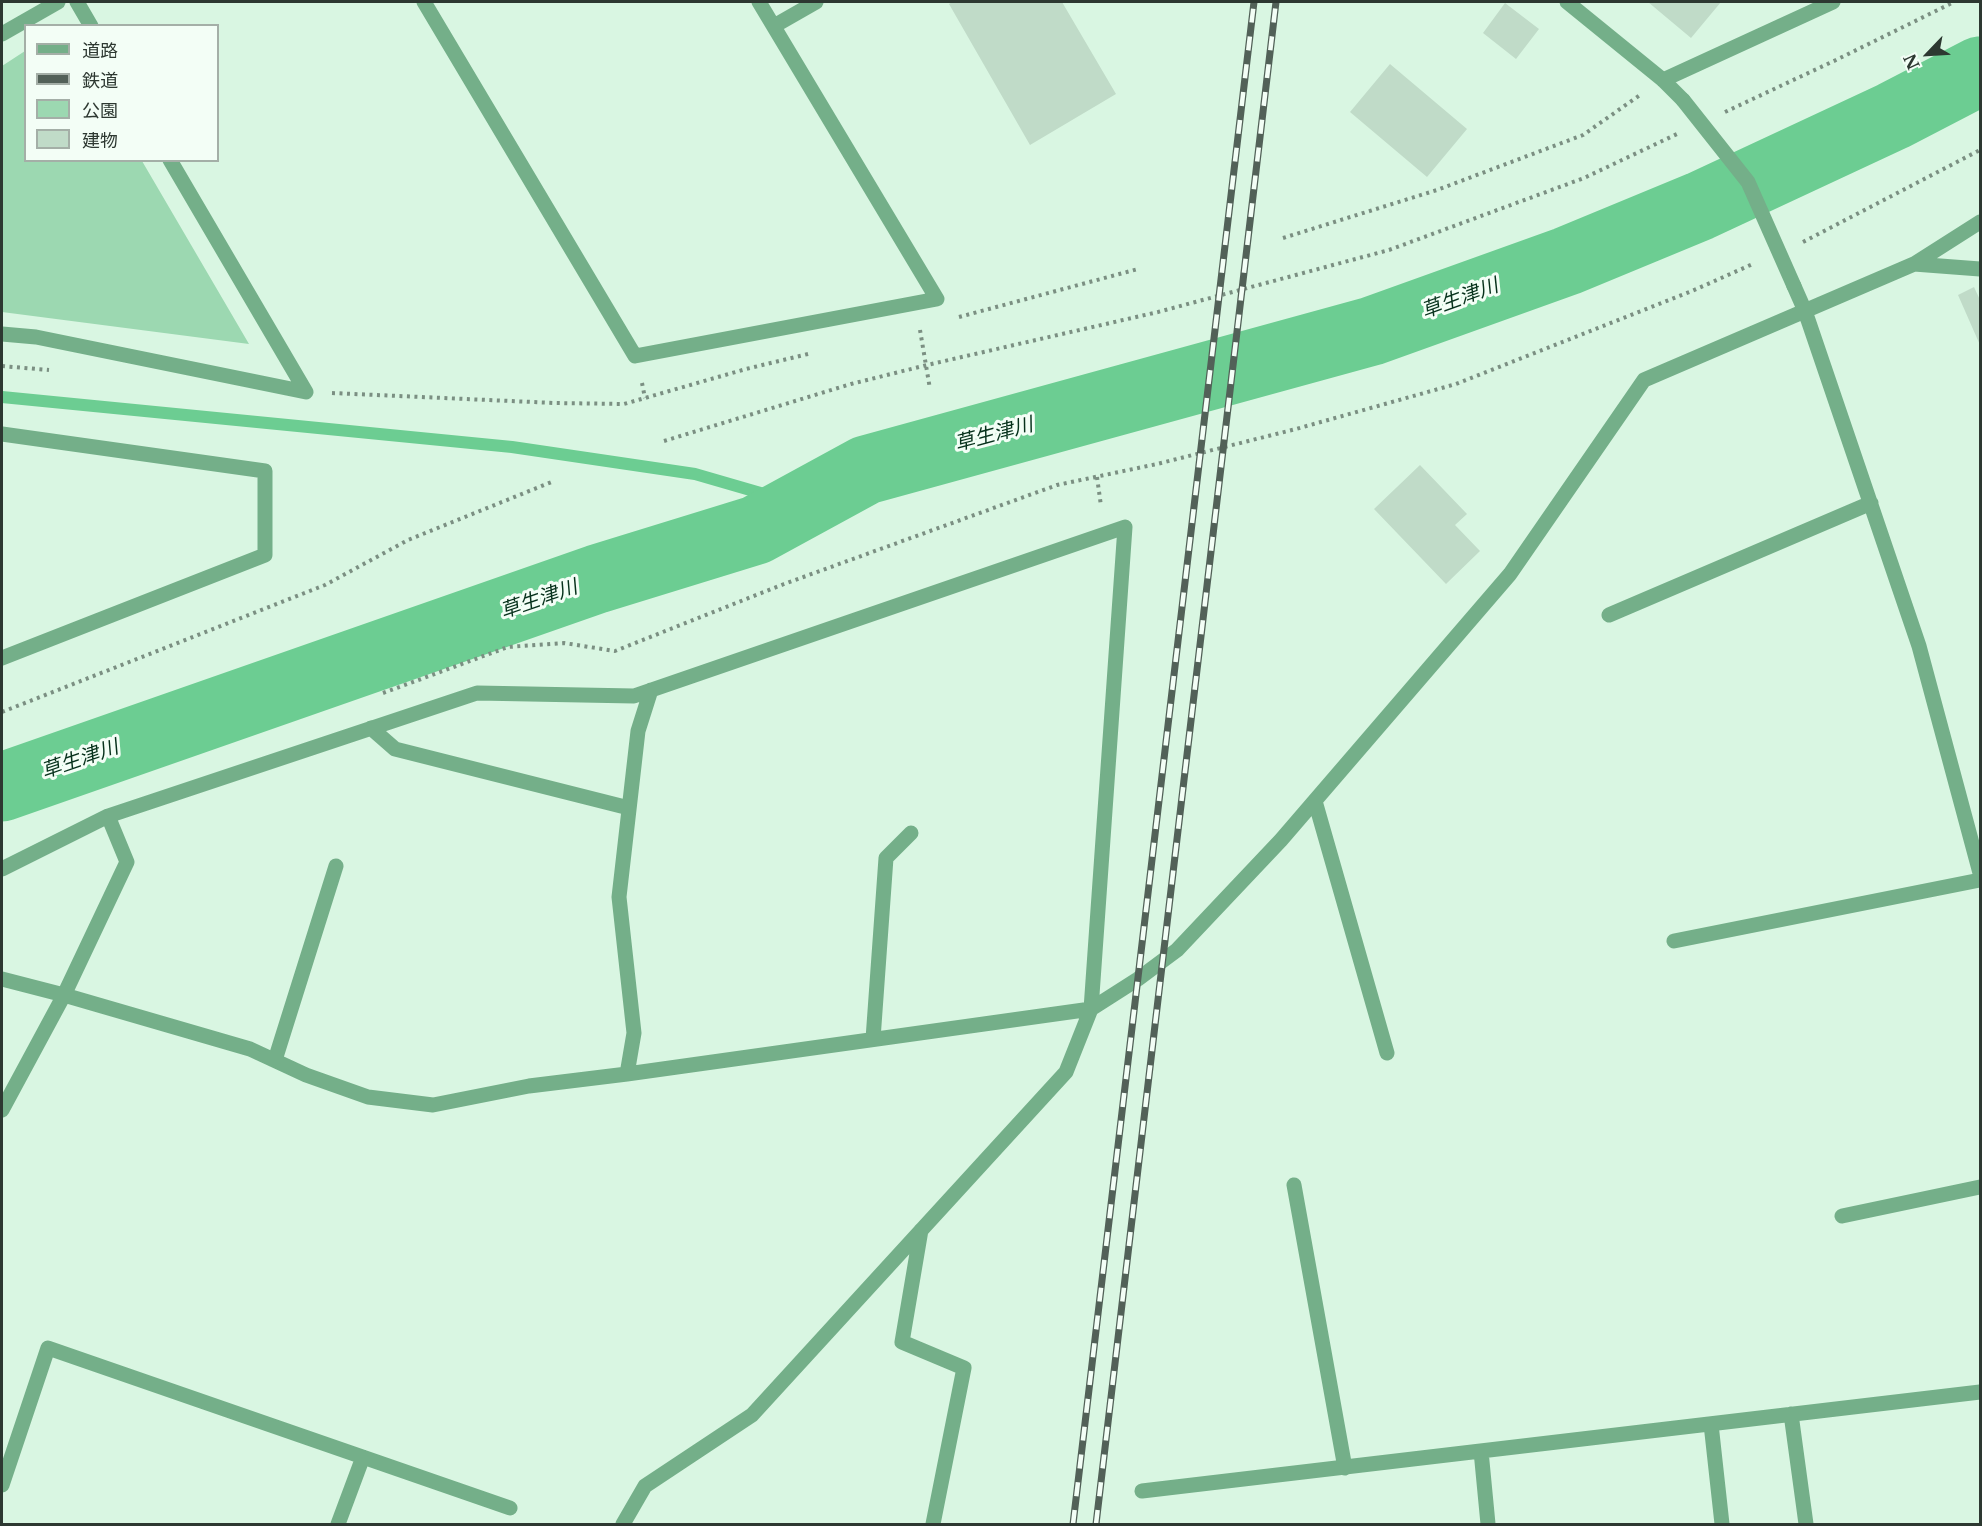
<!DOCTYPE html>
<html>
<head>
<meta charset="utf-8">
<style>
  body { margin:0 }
  #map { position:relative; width:1982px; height:1526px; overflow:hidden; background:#d9f6e2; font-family:"Libre Baskerville","Noto Sans JP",serif }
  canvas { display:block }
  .frame { position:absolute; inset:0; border:3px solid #2d3831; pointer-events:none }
  .legend { position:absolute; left:24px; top:24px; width:195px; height:138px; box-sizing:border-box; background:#f3fef6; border:2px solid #a4afa7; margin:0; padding:8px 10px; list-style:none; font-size:18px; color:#2d3831 }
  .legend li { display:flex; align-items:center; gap:12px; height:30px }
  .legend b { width:30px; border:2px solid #a4afa7 }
  .north { position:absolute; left:1898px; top:24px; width:60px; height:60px; -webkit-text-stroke:4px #f3fef6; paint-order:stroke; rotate:245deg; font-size:16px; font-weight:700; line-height:24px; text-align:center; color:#2d3831 }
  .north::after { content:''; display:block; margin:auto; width:21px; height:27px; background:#2d3831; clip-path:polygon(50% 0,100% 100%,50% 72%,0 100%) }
</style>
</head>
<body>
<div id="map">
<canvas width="1982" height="1526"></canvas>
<div class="frame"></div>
<ul class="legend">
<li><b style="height:8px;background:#74af89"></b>道路</li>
<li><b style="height:8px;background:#526158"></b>鉄道</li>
<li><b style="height:16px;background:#9cd8b1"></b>公園</li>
<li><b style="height:16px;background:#c0dbc8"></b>建物</li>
</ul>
<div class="north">N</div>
</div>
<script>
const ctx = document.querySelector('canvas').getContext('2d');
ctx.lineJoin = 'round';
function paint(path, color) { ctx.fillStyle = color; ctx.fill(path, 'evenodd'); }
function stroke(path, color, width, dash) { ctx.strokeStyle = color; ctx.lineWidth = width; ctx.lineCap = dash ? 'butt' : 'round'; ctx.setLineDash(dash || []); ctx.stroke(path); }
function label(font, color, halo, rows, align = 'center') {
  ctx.font = font + ' "Libre Baskerville","Noto Sans JP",serif'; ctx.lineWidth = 6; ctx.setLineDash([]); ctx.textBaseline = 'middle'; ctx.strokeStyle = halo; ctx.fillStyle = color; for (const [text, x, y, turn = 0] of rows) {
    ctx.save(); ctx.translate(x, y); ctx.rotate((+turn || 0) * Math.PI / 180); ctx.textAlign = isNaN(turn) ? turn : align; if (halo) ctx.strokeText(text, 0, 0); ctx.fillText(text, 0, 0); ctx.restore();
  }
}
const green = new Path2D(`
  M25,51l1,109 116,1 107,183 -247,-32v-246z`);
const stream = new Path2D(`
  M2,397l510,50 183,27 107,31`);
const river = new Path2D(`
  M2,787l595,-208 159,-49 110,-60 506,-139 195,-70 133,-55 193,-90 87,-45`);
const building = new Path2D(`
  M952,2h110l54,92 -86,51 -81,-141z
  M1648,2h73l-30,36z
  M1505,3l34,26 -23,30 -33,-26z
  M1390,64l77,65 -40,48 -77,-65z
  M1974,287l6,13v45l-22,-50z
  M1420,465l47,49 -12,11 25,26 -34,33 -72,-75z`);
const path = new Path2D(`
  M1725,112l111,-52 118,-58
  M1283,238l154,-48 146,-55 57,-40
  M1803,242l177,-92
  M959,317l179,-48
  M920,330l10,59
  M2,366l47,4
  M642,383l3,15
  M332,393l223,10 69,1 122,-35 66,-16
  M664,441l187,-57 76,-19 231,-53 231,-62 195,-72 93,-44
  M1097,477l4,29
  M383,693l125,-46 56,-4 51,8 169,-67 273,-99 100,-21 139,-35 160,-45 236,-93 63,-28
  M2,712l323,-127 83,-45 146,-59`);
const minor = new Path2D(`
  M77,2l14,24
  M424,2l211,354 302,-57 -178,-297
  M1567,2l96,78 20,20
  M774,26l42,-24
  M2,34l56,-32
  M1663,80l170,-78
  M1914,264l66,-42
  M1794,286l11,25 114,335 61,227
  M2,334l34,3 270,55 -136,-232
  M2,434l263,37v84l-263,103
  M1609,615l262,-112
  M371,728l24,21 234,59
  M1315,801l72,252
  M2,869l106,-53 369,-123 157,3 491,-169 -34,482 -25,63 -314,343 -107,71 -22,38
  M1674,941l306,-61
  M2,979l62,16 186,54 56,26 62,22 65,8 96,-19 98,-12 464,-65 47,-30 39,-29 104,-110 229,-266 134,-194 270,-116 66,5
  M873,1039l13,-181 25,-25
  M275,1060l61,-194
  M627,1074l7,-41 -15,-136 19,-166 13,-41
  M2,1110l62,-115 63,-133 -19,-46
  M1294,1185l51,283
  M1842,1216l138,-29
  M921,1230l-19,112 62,26 -31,156
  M1791,1414l15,110
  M1711,1424l11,100
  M1481,1451l7,73
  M2,1485l46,-137 462,160
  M1142,1491l838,-99
  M338,1524l25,-67`);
const rail = new Path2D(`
  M1073,1524l181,-1522
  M1096,1524l180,-1522`);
const minorBridge = new Path2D(`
  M1683,100l65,82 46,104`);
const waterNames = [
  ["草生津川",1460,299,-20],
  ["草生津川",994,435,-15],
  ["草生津川",539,600,-19],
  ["草生津川",80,760,-19]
];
paint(green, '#9cd8b1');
stroke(stream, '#6ccd92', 12);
stroke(river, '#6ccd92', 69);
paint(building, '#c0dbc8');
stroke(path, '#7b8f82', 4, [3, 4.5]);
stroke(minor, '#74af89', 15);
stroke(rail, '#526158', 7);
stroke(rail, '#f3fef6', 4.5, [14]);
stroke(minorBridge, '#74af89', 15);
label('italic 20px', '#07321c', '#f3fef6', waterNames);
</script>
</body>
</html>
